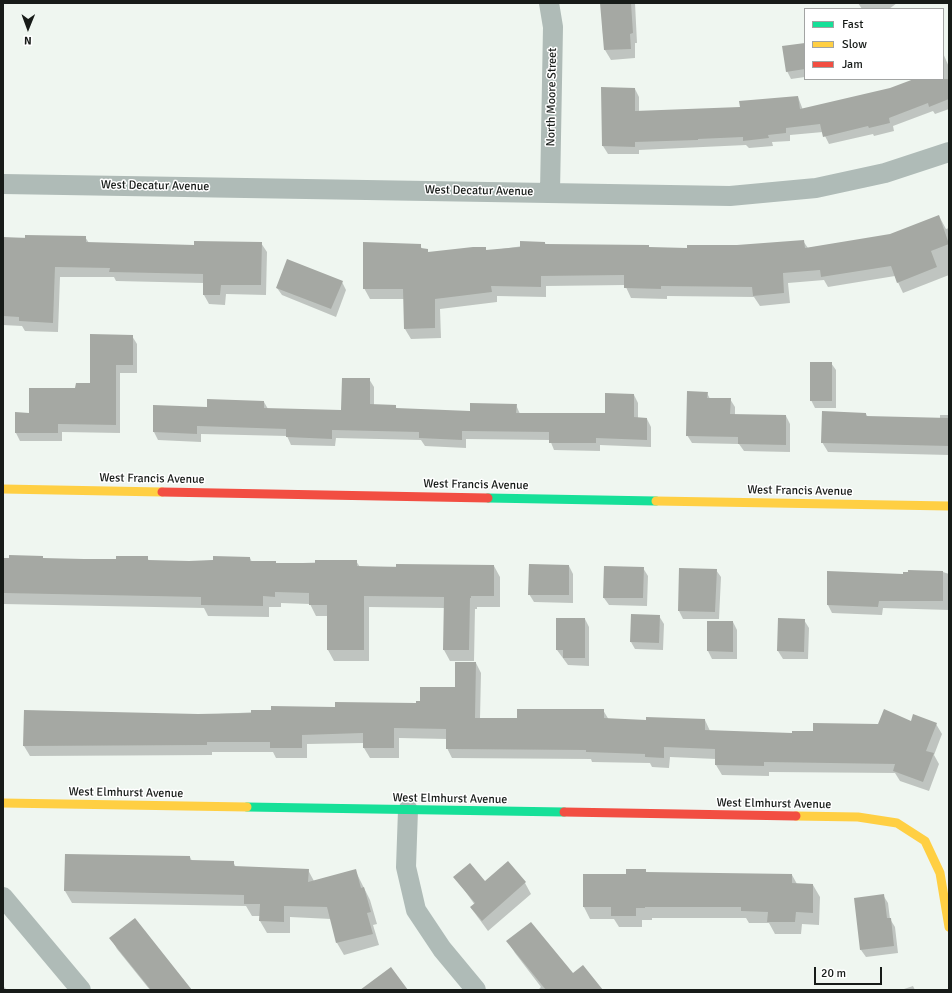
<!DOCTYPE html>
<html>
<head>
<meta charset="utf-8">
<style>
  body { margin:0 }
  #map { position:relative; width:952px; height:993px; overflow:hidden; background:#eff6f0; font-family:Signika,sans-serif }
  canvas { display:block }
  .frame { position:absolute; inset:0; border:4px solid #171b18; pointer-events:none }
  .legend { position:absolute; left:804px; top:8px; width:140px; height:72px; box-sizing:border-box; background:#fff; border:1px solid #a2a4a3; margin:0; padding:5px 7px; list-style:none; font-size:12px; color:#171b18 }
  .legend li { display:flex; align-items:center; gap:8px; height:20px }
  .legend b { width:20px; border:1px solid #a2a4a3 }
  .north { position:absolute; left:8px; top:8px; width:40px; height:40px; -webkit-text-stroke:3px #fff; paint-order:stroke; rotate:181deg; font-size:11px; font-weight:700; line-height:16px; text-align:center; color:#171b18 }
  .north::after { content:''; display:block; margin:auto; width:14px; height:18px; background:#171b18; clip-path:polygon(50% 0,100% 100%,50% 72%,0 100%) }
  .scale { position:absolute; left:814px; top:967px; width:68px; height:18px; box-sizing:border-box; border:2px solid #171b18; border-top:0; padding-left:5px; font-size:12px; line-height:14px; white-space:nowrap; color:#171b18; -webkit-text-stroke:3px #fff; paint-order:stroke }
</style>
</head>
<body>
<div id="map">
<canvas width="952" height="993"></canvas>
<div class="frame"></div>
<ul class="legend">
<li><b style="height:5px;background:#16e098"></b>Fast</li>
<li><b style="height:5px;background:#ffcf43"></b>Slow</li>
<li><b style="height:5px;background:#f24e42"></b>Jam</li>
</ul>
<div class="north">N</div>
<div class="scale">20 m</div>
</div>
<script>
const ctx = document.querySelector('canvas').getContext('2d');
ctx.lineJoin = 'round';
function paint(path, color) { ctx.fillStyle = color; ctx.fill(path, 'evenodd'); }
function stroke(path, color, width, dash) { ctx.strokeStyle = color; ctx.lineWidth = width; ctx.lineCap = dash ? 'butt' : 'round'; ctx.setLineDash(dash || []); ctx.stroke(path); }
function label(font, color, halo, rows, align = 'center') {
  ctx.font = font + ' Signika,sans-serif'; ctx.lineWidth = 3; ctx.setLineDash([]); ctx.textBaseline = 'middle'; ctx.strokeStyle = halo; ctx.fillStyle = color; for (const [text, x, y, turn = 0] of rows) {
    ctx.save(); ctx.translate(x, y); ctx.rotate((+turn || 0) * Math.PI / 180); ctx.textAlign = isNaN(turn) ? turn : align; if (halo) ctx.strokeText(text, 0, 0); ctx.fillText(text, 0, 0); ctx.restore();
  }
}
const shadow = new Path2D(`
  M601,3h34l2,40h-2v15l-24,2 -6,-10v-11l-2,-4z
  M858,3h39l-8,6h-27z
  M805,46v31l-14,2 -4,-8z
  M943,53l6,14v42l-14,5 -2,-3 -40,15 1,5 -20,5 -1,-2 -44,10 -6,-12 -33,3v6l-18,1 1,4 -24,2 -3,-3 -107,5v4h-31l-5,-8 32,-57 4,8v15l102,-4 57,-11 5,13 88,-21 26,-10h26z
  M939,216l7,13 3,-1v47l-46,18 -8,-17 -67,11 -4,-7 -36,3 2,20 -30,3 -6,-9 -87,-1v3l-36,-1 -6,-13 -79,1v11l-49,-1v6l-57,7 1,29 -30,1 -6,-10 -1,-30h-34l-6,-11 56,-43 2,4 5,1 2,3 56,-5 2,3 58,-8 1,2 102,1 2,2 38,1 115,-8 5,7 82,-13z
  M85,237l4,6 106,3 66,-3 6,9 -1,43 -40,-1 -1,11 -16,-1 -5,-9v-12l-88,-2 -2,-4h-54l-2,55 -33,-1 -3,-5 -19,-1v-87z
  M342,282l4,8 -10,27 -54,-22 -5,-7z
  M132,336l5,8v29h-17v60l-58,-1v9h-42l-4,-8v-20l14,1 61,-30z
  M831,363l5,7v38h-21l-4,-8z
  M369,379l5,8v18l21,1 2,3 74,3 45,-7 4,9h86l28,-19 4,8v16h9l4,8v20l-51,-2v6l-46,-1 -4,-10 -84,-1v9l-41,-2 -4,-6 -85,-2 -1,8 -44,-1 -4,-9 -86,-2v8l-43,-2 -4,-8v-26l53,2 57,-6 4,7 74,2z
  M707,393l3,6h20l5,8v8l51,1 4,8v28l-46,-1 -5,-7 -47,-1 -5,-8z
  M866,414l2,3 72,2v-4h9v40l-121,-3 -6,-10z
  M42,557l2,2 73,1 30,-3 2,4 40,1 61,-4 2,4 24,2 80,-3 4,6 134,-1 6,11v30h-23v2h-2l-1,52h-24l-6,-11v-42l-75,-1v54h-35l-6,-11v-34h-12l-6,-12 -29,-1v4h-12v10l-61,-1 -4,-8 -201,-4v-45z
  M569,566l4,8v29l-39,-1 -5,-8z
  M643,568l5,8 -1,30 -38,-1 -5,-7z
  M716,570l5,7 -2,42h-36l-4,-8z
  M943,572l6,2v36l-66,-2 -1,7 -50,-2 -4,-8 76,-30z
  M659,616l5,8 -1,26 -28,-1 -4,-7z
  M585,619l4,8v39l-21,-1 -11,-15z
  M804,620l5,8 -1,31h-25l-5,-8z
  M733,622l4,8v29h-25l-4,-8z
  M476,663l5,10 -1,46h38l85,-9 6,10h96l5,11 83,3 118,-12 25,2 6,10 -8,21 5,9 -10,27 -29,-10 -5,-8 -126,-1v4l-47,-1 -6,-10v-6l-46,-2 -1,11 -17,-1 -2,-4 -58,-1 -1,-3 -139,-1 -5,-10v-9l-48,-1v20h-29l-6,-10v-5l-57,1v14h-31l-3,-6h-61v3l-182,1 -6,-10 174,-31 219,-11 39,-16z
  M190,857l2,4 41,1 3,5 72,3 6,11 41,-11 15,30 7,24 -4,1 6,20 -35,10 -7,-12 -6,-24 -41,-2v16h-23l-7,-12v-5h-8l-6,-10 -174,-3 -7,-12z
  M508,863l17,20 6,11 -43,37 -17,-23 4,-3 -20,-28 30,5z
  M645,870l2,3 145,2 5,9 16,1 7,12 -1,28 -17,-1 -1,10h-26l-6,-11h-20l-3,-5h-94v2h-10v7h-23l-5,-8h-24l-6,-12 43,-32z
  M883,895l5,8 2,16 5,8 3,26 -32,4 -5,-7z
  M111,938l79,52h-40l-33,-41z
  M508,942l65,33 27,15h-62l3,-3 -26,-34z
  M3,986l4,4h-4z
  M913,986l2,4h-14z`);
const building = new Path2D(`
  M600,3h31l2,30 -3,1 1,15 -27,1z
  M805,43v26l-19,3 -4,-26z
  M914,79h35v20l-20,8 -1,-4 -39,15 1,5 -21,5 -1,-2 -45,11 -3,-13 -34,4v5l-18,2 1,3 -26,3v-4l-45,2v1l-63,2v5l-33,-1 -1,-59 34,1v23l105,-4 -1,-6 59,-5 2,13 90,-21z
  M939,215l10,29 -18,7 6,16 -40,16 -6,-17 -70,11 -1,-7 -37,3 1,20 -31,3 -1,-9 -91,-1v3l-37,-1v-13l-83,1v11l-50,-1 1,6 -57,7v29l-31,1 -1,-40h-40v-47l58,2v4l7,1v3l45,-5h13v3l34,-3v-6l25,1v2l104,1v2l38,1v-3h50l67,-5 1,8 85,-14z
  M25,235l61,1v6l108,3v-4l68,1 -1,43h-40l-1,10h-17v-21l-94,-2 1,-4 -55,-1 -2,56 -34,-2v-4l-16,-1v-79l22,1z
  M287,259l56,22 -12,28 -55,-21z
  M90,334l43,1v30h-17v60l-58,-1v9h-43v-21l14,1v-25h46l1,-5h14z
  M810,362h22v39h-22z
  M342,378h28v26l26,1v3l74,3v-8l47,1 -1,9h89v-20l29,1v23l13,1v22l-51,-2v5h-47v-11l-87,-1v9l-43,-2v-6l-87,-2v9l-46,-2v-8l-89,-3v8l-44,-2v-27l54,2v-8l57,2v7l77,2z
  M687,391l21,1 -1,6h24l-1,16 56,1v30l-48,-1v-7l-52,-1z
  M822,411l44,2v3l83,2v28l-128,-3z
  M9,555l34,1v2l41,1h32v-3h32v4l41,1 24,-1v-4l37,1v4h26v2h39v-3h42v6l39,1v-3l98,1v31h-23v2h-1l-1,52h-26l1,-53 -80,-1v54h-37v-45h-18v-12l-34,-1v5l-12,-1v10l-62,-1v-8l-198,-4v-35h6z
  M529,564l40,1v30h-41z
  M604,566l40,1 -1,31h-40z
  M679,568l38,1 -2,43 -37,-1z
  M908,570l35,1v30h-64l-1,6 -51,-2v-34l76,3v-2h5z
  M631,614l29,1 -1,28 -29,-1z
  M556,618h29v40h-22v-8h-7z
  M778,618l27,1 -1,33 -27,-1z
  M707,621h26v31l-26,-1z
  M455,662h21l-1,56h42v-9h87v9l42,2v-3l59,2v11l87,3v-2h21v-8l65,1 6,-15 27,12 2,-7 24,9 -11,28 8,2 -11,29 -30,-11 2,-7 -131,-2v4l-49,-1v-16l-51,-2v11l-19,-1v-3l-59,-2v-2l-140,-1v-20l-52,-1v20h-31v-15l-61,2v13h-32v-6h-63v3l-184,1 1,-36 174,4 53,-1v-3h20v-4l64,1v-5l81,1v-2h4v-14h35z
  M65,854l125,2v4l44,1v5l75,3 -1,13 48,-13 5,19 3,-1 7,25 -4,1 6,21 -37,9 -9,-36 -43,-1v16l-25,-1 1,-17h-16v-9l-180,-4z
  M508,861l18,21 -44,39 -12,-14 5,-4 -22,-26 17,-14 15,18z
  M626,869h20v3l146,2v9l21,1v29l-17,-1 -1,10h-28l1,-10 -27,-1v-4h-96v1h-9v8h-25v-9h-28v-33h43z
  M884,894l3,24h4l3,28 -34,4 -6,-52z
  M135,918l57,72h-41l-42,-52z
  M531,922l42,51 10,-8 20,25h-57l-40,-49z
  M391,967l17,23h-48z`);
const street = new Path2D(`
  M549,3l4,24 -3,165
  M3,184l727,12 86,-8 69,-15 64,-21
  M408,810l-2,57 10,43 26,39 34,41
  M3,897l78,93`);
const fast = new Path2D(`
  M488,498l168,3
  M247,807l317,5`);
const slow = new Path2D(`
  M3,489l159,3
  M656,501l293,5
  M3,803l244,4
  M796,816l62,1 39,6 28,18 15,32 9,54`);
const jam = new Path2D(`
  M162,492l326,6
  M564,812l232,4`);
const streetNames = [
  ["North Moore Street",552,97,-89],
  ["West Decatur Avenue",155,186,1],
  ["West Decatur Avenue",479,191,1],
  ["West Francis Avenue",152,479,1],
  ["West Francis Avenue",476,485,1],
  ["West Francis Avenue",800,491,1],
  ["West Elmhurst Avenue",126,793,1],
  ["West Elmhurst Avenue",450,799,1],
  ["West Elmhurst Avenue",774,804,1]
];
paint(shadow, '#0003');
paint(building, '#a5a8a3');
stroke(street, '#afbbb7', 20);
stroke(fast, '#16e098', 9);
stroke(slow, '#ffcf43', 9);
stroke(jam, '#f24e42', 9);
label('12px', '#171b18', '#fff', streetNames);
</script>
</body>
</html>
